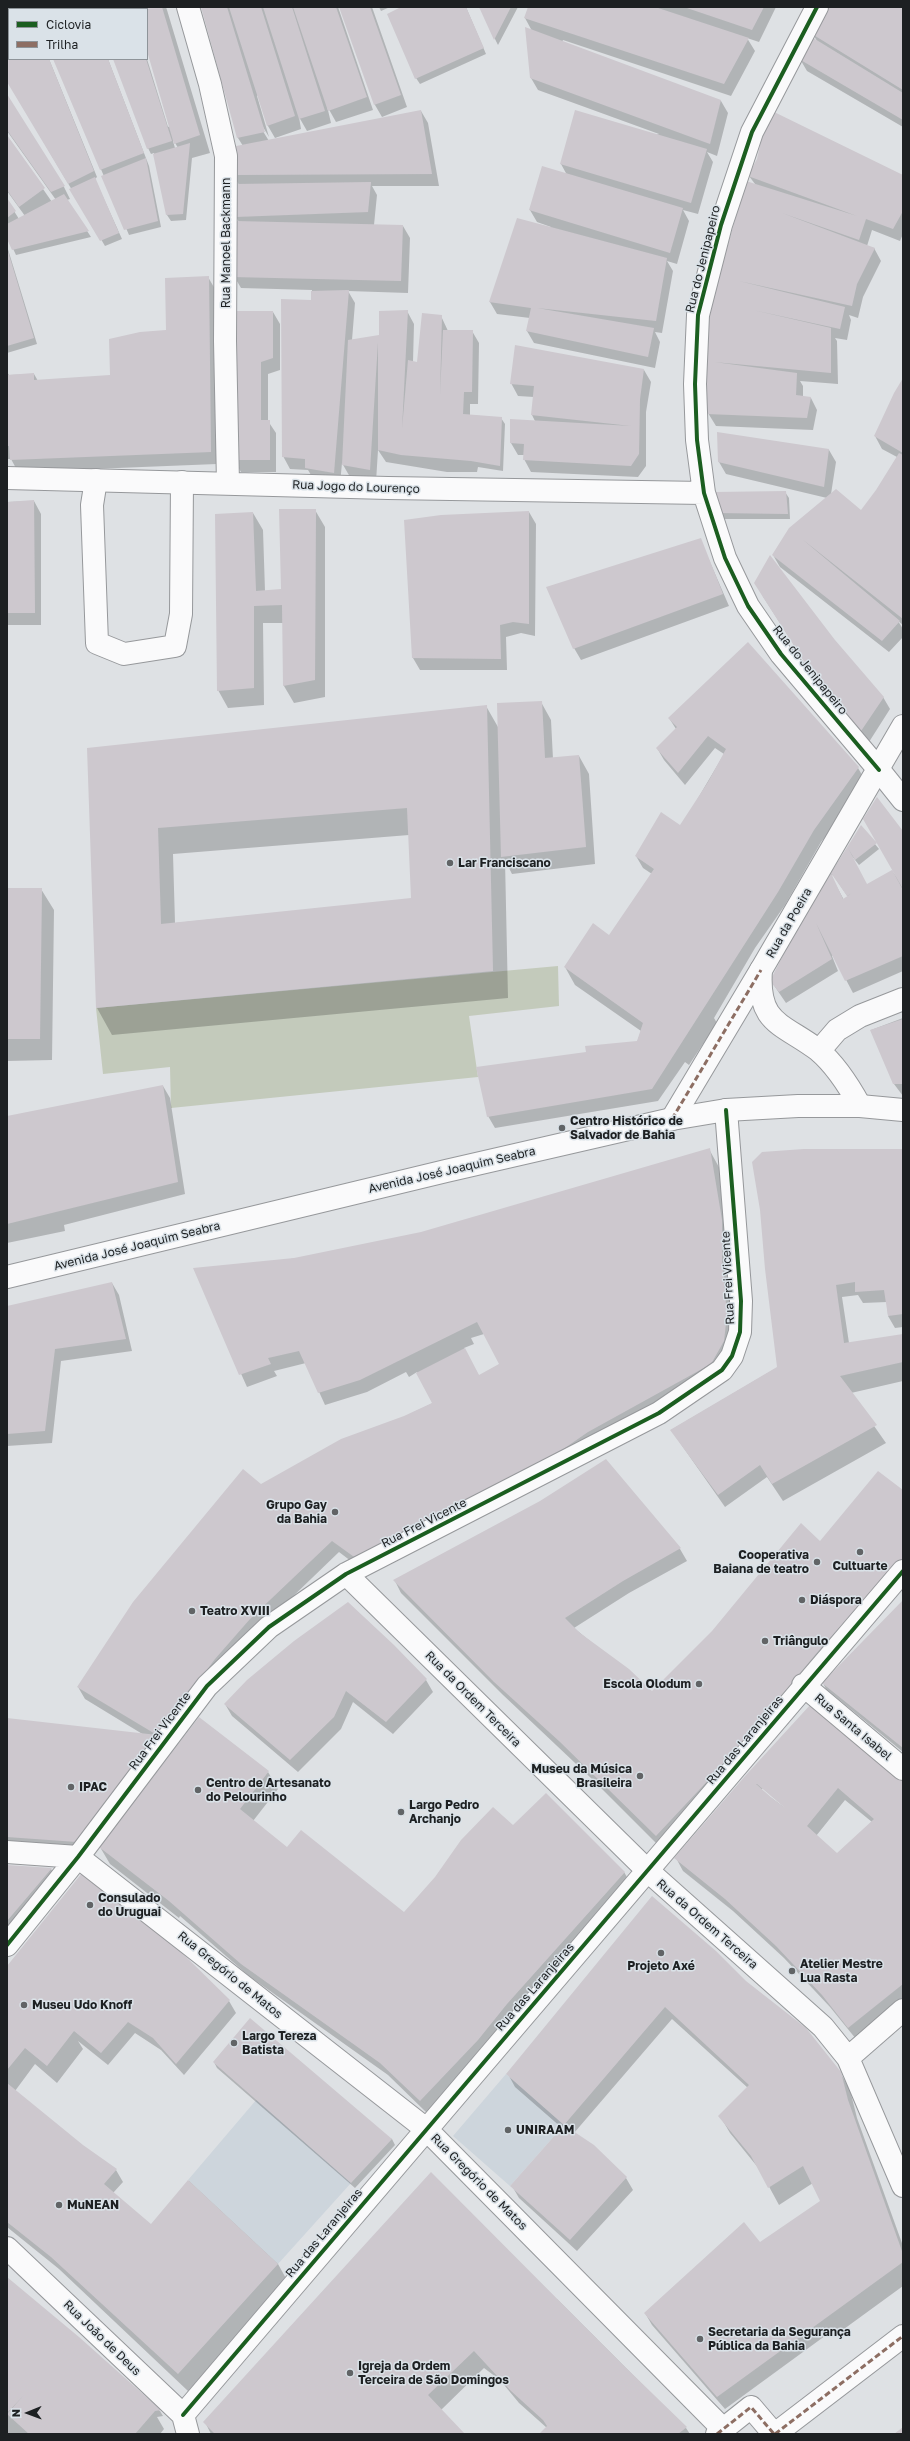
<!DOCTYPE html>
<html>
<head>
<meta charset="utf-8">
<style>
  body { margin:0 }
  #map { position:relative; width:910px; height:2441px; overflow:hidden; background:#dee1e4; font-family:"Golos Text",sans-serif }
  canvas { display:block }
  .frame { position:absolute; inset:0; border:8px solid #1d2022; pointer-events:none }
  .legend { position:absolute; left:8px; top:8px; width:140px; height:52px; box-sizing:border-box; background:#dae2e8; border:1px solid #8e9499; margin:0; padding:5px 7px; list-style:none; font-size:12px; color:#1d2022 }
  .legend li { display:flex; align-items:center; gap:8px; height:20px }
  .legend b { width:20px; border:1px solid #8e9499 }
  .north { position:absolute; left:8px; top:2393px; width:40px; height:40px; -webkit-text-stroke:3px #dae2e8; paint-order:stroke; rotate:269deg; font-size:11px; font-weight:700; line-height:16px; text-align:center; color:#1d2022 }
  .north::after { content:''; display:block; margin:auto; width:14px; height:18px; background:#1d2022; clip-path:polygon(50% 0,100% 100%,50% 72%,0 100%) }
</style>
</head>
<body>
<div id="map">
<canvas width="910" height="2441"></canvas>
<div class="frame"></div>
<ul class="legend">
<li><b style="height:5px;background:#1b5e20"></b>Ciclovia</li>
<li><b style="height:5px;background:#8d6e63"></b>Trilha</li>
</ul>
<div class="north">N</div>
</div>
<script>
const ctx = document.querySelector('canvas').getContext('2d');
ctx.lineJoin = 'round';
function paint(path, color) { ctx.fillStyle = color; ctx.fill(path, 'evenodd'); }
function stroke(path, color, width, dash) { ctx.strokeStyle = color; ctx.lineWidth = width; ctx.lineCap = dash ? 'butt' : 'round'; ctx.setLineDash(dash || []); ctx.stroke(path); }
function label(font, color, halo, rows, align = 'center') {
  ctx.font = font + ' "Golos Text",sans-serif'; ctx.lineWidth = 3; ctx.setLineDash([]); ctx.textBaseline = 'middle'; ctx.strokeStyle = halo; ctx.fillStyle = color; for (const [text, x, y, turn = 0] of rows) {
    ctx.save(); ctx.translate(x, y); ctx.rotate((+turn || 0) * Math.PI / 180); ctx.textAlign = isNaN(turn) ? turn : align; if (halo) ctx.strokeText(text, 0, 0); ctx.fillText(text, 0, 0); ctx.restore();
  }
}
const built = new Path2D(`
  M506,2074l58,51 -54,61 -57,-50z
  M257,2099l94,84 -73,81 -90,-84z`);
const green = new Path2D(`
  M558,966l1,40 -90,10 9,61 -307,31 -1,-41 -67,7 -7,-66z`);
const shadow = new Path2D(`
  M135,7h31l1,3 43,143 -18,5 -6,62 -15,1 -4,-6 -13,-62 -3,1 -3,-6 -34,-89h33l21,68 2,-1 -23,-78v-39h-12zM173,141h1l4,7h-3z
  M202,7h136l35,103 -37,12 -9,-16 4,17 -24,8 -8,-14 2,12 -26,9 -7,-12 -10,-31 -1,1 12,41 -6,-10 -2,1 8,13 152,-30 7,12 11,63h-67l5,9 -3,30 29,1 7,12 -2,55 -60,-2 7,12 -3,37 28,-4 27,-25 7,13 -1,38 5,1 23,-47 7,15h24l7,12 -1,61h-8v11l31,3 4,6 -2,47 -25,-4 -1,5h-30l-61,-10 -8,-12 -2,32 -26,-5 -8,-14 -2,21 -26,-4 -6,-10 -18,-1 -7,-13 29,-155v-11l-71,-2 -7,-12 5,-54 -3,-5 3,-32 -5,-10 9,-29 -5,-8z
  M340,7h32l35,100 -25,10 -7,-12z
  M379,7h11l-9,4z
  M403,7h63l20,47 -66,30 -4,-6z
  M480,7h38l-20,38 -3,-6z
  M529,7h247l-17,35 -12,-4 8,13 -24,45 -168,-56 -1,2 159,59 7,12 -11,43 -10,-4 6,10 -15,52 -15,-4 6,11 -12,43 -10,-3 6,10 -11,62 -7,-1 5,10 -5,26 -121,-25 -7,-12 3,-13 -33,-4 -7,-12 28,-82 33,8v-1l-14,-5 -7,-12 37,-35 -6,-11 98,-30 -121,-44 -7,-12 1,-47 -7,-13z
  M903,7v120l-96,-56 -7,-12 18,-16 -5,-9z
  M9,56v3h40l48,118 -2,2 27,60 -17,7 -98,-166v-23z
  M54,59h54l41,107 12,61 -32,8z
  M7,96l57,91 6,12 -3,1 24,37 -75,18 -9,-19v-36l12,19 6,-3 -18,-25v-54l45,65 4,-2 -49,-69z
  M749,176h154v58l-3,7 -28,-11 -5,16 7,2 7,13 -18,36 -5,21 -9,-3 2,5 -4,20 -12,-2 2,3 1,43 -38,-3 3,5v11l8,1 6,12 -4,20 -97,-4 -8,-13 -6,-53 53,-176z
  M7,246l30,98 -30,9z
  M208,277l7,12 2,175 -199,8 -7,-13h-4v-87l2,3 25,-1 4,7 73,-5 56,-45z
  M273,312l7,12v46l-12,4v47l8,12v39h-35l-7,-12z
  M644,370l7,12 -5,30v54l-8,11 -107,-5 -7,-13v-4h-6l-7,-12 24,-22 -3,-6 2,-18 -16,-1 -7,-13z
  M903,380v245l-5,-4 5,8v8l-14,15 -109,-85 -7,-12 54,-57 -101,-24 -7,-12 110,-12 7,12 -5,32 31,17 15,-20 20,-34 -15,-8 -7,-13z
  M785,492l4,6 1,21h-68l-3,-6z
  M34,501l7,13v111h-34v-123z
  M315,510l10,17v170l-31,6 -10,-17 -1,-63h-20l1,82 -36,3 -10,-18 35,-177 10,17 2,61 17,-1z
  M529,512l7,12 -1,112 -14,-3 -15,4 1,33h-87l-7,-12z
  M700,539l29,67 -148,54 -7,-12z
  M762,595l73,46 48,56 7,12 -21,33 -52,-61z
  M541,702l10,18 2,39 26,-3 10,18 6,90 -83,10 -7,-14 3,138 -396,37 -15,-27 -9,-259 398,-43 12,21zM409,835l3,64 -237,24 -2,-69z
  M669,718l189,50 10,17 -47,57 -36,63 -30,43 -41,70 3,5 -28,42 -4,-3 -27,39 -163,27 -7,-12 99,-63 50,-11 4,-11 -66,-46 -10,-18 45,-31 42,-62 -9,-6 -7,-12 45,-29 43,-73 -9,-6 -30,37 -21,-25 -7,-12 19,-19z
  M861,827l18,22 -20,16 -8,-10 16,31 25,-15 8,10 3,-49v139l-50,22 -20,-38 -1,1 6,15 -52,32 -15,-22 38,-74zM833,875l15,22 -4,3 -13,-24z
  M7,889h34l13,21 -2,150 -45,1z
  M903,1018v78l-9,-12 -23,-54z
  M163,1086l7,12 15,96 -121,31 1,6 -58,12v-126z
  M709,1149l12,22 12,156 -15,50 -354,194 -25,-19 -82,79 -170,228 -80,-11v-129l137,16 -59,-36 -7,-12 183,-202 172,-82 -16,-31 -8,5 -3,-5 -39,20 -42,13 -19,-42 -32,8 3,5 -30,11 -53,-118 69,-6 75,-11 83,-19zM484,1334l16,30 -21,12 -15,-28 10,-4 -3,-6z
  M903,1151v176l-8,1 -7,-12 -1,-14 -24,1 -5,-8 -16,2 7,46 54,-8v46l-52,12 35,50 -103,58 -16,-24 -42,30 -54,-77 107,-63z
  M112,1283l7,12 13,56 -71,10 -9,82 -45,3v-138z
  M606,1460l74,89 7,12 -58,32 -55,35 78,64 61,-60 88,-107 19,18 83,-51v84l-237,277 -74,-74 -90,-85 -101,-101 -6,-12 145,-79z
  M903,1601v151l-77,-63 -3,-6z
  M394,1646l32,34 7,12 -40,42 -40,-32 -12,27 -43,43 -66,-56 -7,-12z
  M268,1772l10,17 -25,32 34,27 117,65 109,-87 111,46 7,12 -204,229 -39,-38 -139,-99 -69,-60 -1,2 -69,-54 -10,-17z
  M747,1776l156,6v218l-47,39 -26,-32 -46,-49 -51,-47 -50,-40 -7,-13zM763,1788l22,19v1l-24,-18zM845,1800l27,22 -35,32 -21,-18z
  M7,1866l44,3 10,17 -54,64z
  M652,1897l188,175 10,18 7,28 46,128v40l-70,51 -4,-4 -104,76 -73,-84 -7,-12 120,-62 56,-50 -8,-18 -34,22 -19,-35 -30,-37 -10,-17 28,-28 -76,-69 -98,114 20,13 32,32 7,12 -56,61 -58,-53 -7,-12 50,-58 -47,-41 -7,-13z
  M178,1951l51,50 7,12 -52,62 -23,-25 -26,-17 -27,32 -30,-24 5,8 -26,34 -22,-19 -20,27 67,55 34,24 7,12 -10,11 38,32 38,-44 89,83 10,18 -100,109 -129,-122 -52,-42v-259z
  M214,2062l178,77 3,6 -40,43 -138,-120z
  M7,2278l72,60 81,73 3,5 -6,1 7,12 -4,5h-153z
  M557,2299l129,129 4,6h-150l7,-6 -28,-25 -19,-23 -16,-12 -43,42 23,24h-253l-6,-12z`);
const building = new Path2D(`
  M109,7h21v2h-25z
  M134,7h28l38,128 -26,9 -27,-93v-42h-13z
  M201,7h26l38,125 -28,6z
  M229,7h32l34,109 -28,10z
  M263,7h29l33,104 -26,8z
  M293,7h43l31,90 -39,14z
  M339,7h31l31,88 -27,10z
  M401,7h65l18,41 -69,31 -28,-65z
  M479,7h32l-17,33z
  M528,7h127l94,31 -25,46 -200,-66z
  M684,7h80l-12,23z
  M826,7h77v83l-91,-56z
  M525,27l196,73 -11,44 -180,-66z
  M810,36l93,57v27l-104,-61z
  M9,55v4h40l45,112 -26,13 -61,-102v-26z
  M53,59h55l36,94 -44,17z
  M113,59h33l26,82 -25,8z
  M7,94l58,92 -14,6 -44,-62z
  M768,109l135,66v36l-10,18 -27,-10 -7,21 -77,-27 93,35 -18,36 -5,22 -113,-25 106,26 -5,22 -87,-19 78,18v45l-117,-11 83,11 -1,22 15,2 -4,21 -100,-4 -6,-53 14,-85 12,-28 19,-67 111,35 -109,-40 9,-17z
  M421,110l11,64 -199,1 -2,-28z
  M575,110l132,39 -16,54 -131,-39z
  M7,135l38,53 -26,19 -12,-17z
  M190,143l-7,71 -17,1 -13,-61z
  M146,158l12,63 -34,9 -23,-54z
  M542,166l141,42 -13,45 -141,-43z
  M95,177l24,56 -19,8 -31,-52z
  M371,182l-3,30 -133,5 3,-33z
  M64,194l25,37 -77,19 -5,-11v-15z
  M7,198l9,13 -9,7z
  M517,218l150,40 -11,63 -119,-13 117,20 -6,29 -122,-26 5,-23 -42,-6z
  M235,221l168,4 -2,56 -168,-4z
  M7,248l27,90 -27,8z
  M209,276l2,176 -201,8 -1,-14h-2v-71l27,-2v7l76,-5 -1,-36 31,-7 26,-2 -1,-52z
  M349,290l-15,183 -29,-5v-9l-23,-2 -1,-158 30,1v-9z
  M408,310l-6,119 6,-69 9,2 5,-49 20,2 -2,80 3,-65h30l-1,62h-8l-1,22 39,3 -2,49 -29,-5 -70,-6 -23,-5v-108l-8,128 -28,-5 6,-125 31,-5v-24z
  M234,311h39v47l-12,4v58h9v40h-37z
  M515,345l129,24 -4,30 -1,55 -8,12 -108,-6 1,-16 -14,-1v-24l121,7 -100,-11 3,-29 -24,-2z
  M903,378v75l-29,-17 20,-43z
  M717,432l112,17 -5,38 -106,-25z
  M899,453l4,2v164l-101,-80 98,82 -18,20 -110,-86 17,-27 47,-39 25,21 15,-20z
  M786,491l2,23 -70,-1 -4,-21z
  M34,500l1,113h-28v-111z
  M279,509h37l-1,171 -32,6 -1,-81 -28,1v82l-37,3 -2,-177 38,-2 3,79 25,-2z
  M529,511v113l-16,-2 -13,3 1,34 -89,-1 -8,-138 37,-5z
  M701,538l22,56 -150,55 -27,-62z
  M770,555l65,85 49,57 -23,34 -52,-62 -55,-86z
  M748,642l111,125 -45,63 -36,62 -126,197 -165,28 -11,-50 110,-15 -1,-6 52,-5 6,-18 -79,-56 29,-44 16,12 45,-66 -19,-13 26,-44 19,13 28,-43 18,-33 -18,-13 -30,37 -22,-25 21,-21 -9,-9z
  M542,701l3,57 34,-3 7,92 -85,10 -4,-154z
  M487,705l6,266 -397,37 -9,-260zM407,808l4,90 -250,26 -3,-96z
  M877,797l26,34v58l-40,-70z
  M861,825l16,18 -22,17 -7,-12 19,36 25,-14 11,20v66l-58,25 -29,-58 16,36 -53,33 -9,-11 38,-75 23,-33 12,26 9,-6 -5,3 -16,-23z
  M7,888h35l-2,151h-33z
  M903,1019v65h-10l-23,-54z
  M163,1085l15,97 -171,42v-108z
  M710,1148l12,72v42l5,52 -3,27 -13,23 -123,68 -42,29 -189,98 -25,-18 -82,78 -35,40 -138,183 -70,-5v-119l150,17 -80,-48 56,-85 110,-133 18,15 80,-45 63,-23 28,-13 -16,-30 49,-25 14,27 20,-11 -22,-42 -117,58 -42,13 -19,-42 -31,7 3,6 -32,11 -46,-107 101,-10 127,-26z
  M804,1149h99v165l-15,2 -4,-26 -29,2v-10l-19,3 8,58 59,-9v28l-63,14 37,49 -105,59 -12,-19 -42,30 -48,-65 107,-63 -12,-98 -5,-59 -8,-48 10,-10z
  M112,1282l14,57 -71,10 -10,82 -38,3v-128z
  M606,1459l75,89 -58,33 -58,37 15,15 49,36 23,22 60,-60 89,-108 19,18 58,-70 25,19v69l-78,84 -97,116 -72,77 -97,-95 -65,-59 -101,-102 147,-79z
  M903,1600v148l-81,-65z
  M348,1602l46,43 33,34 -41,43 -40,-31 -12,26 -44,43 -66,-56 23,-24 47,-39z
  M811,1704l92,76v204l-55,44 -26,-33 -46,-49 -51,-47 -51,-41 72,-83zM756,1784h1l28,24 -12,-9zM838,1788l36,31 -37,34 -30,-27z
  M199,1717l70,54 -29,38 47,38 14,-17 103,82 31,-35 26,-37 32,-33 20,18 33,-32 79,79 -118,132 -29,36 -58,61 -40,-38 -139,-99 -72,-63 -70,-54z
  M7,1865l45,3 -45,53z
  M82,1873l97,77 51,50 -54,64 -23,-26 -25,-16 -27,31 -27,-22 -27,35 -22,-18 -18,22v-104z
  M652,1896l64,55 30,30 60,47 35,44 7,28 55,154v8l-186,135 -73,-84 100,-91 16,20 60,-41 -17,-35 -35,22 -17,-32 -33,-40 31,-31 -84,-78 -101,118 -58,-51z
  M250,2018l142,121 -41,44 -138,-121z
  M7,2083l76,62 34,24 -13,15 47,40 37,-44 90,84 -100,110 -127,-117 -44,-35z
  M564,2125l30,20 33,32 -57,63 -60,-54z
  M431,2172l189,190 67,65 -9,7h-139l8,-8 -4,-6 -32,-29 -37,-40 -46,44 37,39h-250l-12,-12z
  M7,2277l72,60 82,73 -6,1 -20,23h-106l-22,-20 17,-19 -17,18z
  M903,2427v7h-9z`);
const service = new Path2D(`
  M96,480l-4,25 5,138 27,11 51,-8 6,-32 1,-132
  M879,770l24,30`);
const pedestrian = new Path2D(`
  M672,1119l89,-149
  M717,2434l34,-27 23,27
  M775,2434l128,-98`);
const minor = new Path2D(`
  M188,7l22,77 16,72 -1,185 3,142
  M817,7l-65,125 -31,93 -23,90 -3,69 2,56 7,53 21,65 23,48 33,48 98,116
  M69,9l4,-2
  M7,42l2,-2
  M7,478l381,10 316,5
  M819,1051l18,-21 23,-14 43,-17
  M860,1106c-11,-20 -24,-41 -42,-56 -36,-27 -61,-26 -57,-80l142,-244
  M346,1574l302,297 175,156 25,31 55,128
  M803,1685l100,84
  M7,1852l71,5 348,272 297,300
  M7,1945l71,-88 129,-171 62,-59 77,-53 313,-161 63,-43 10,-14 8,-24 1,-31 -15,-191
  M848,2058l55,-48
  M7,2248l176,167 5,19
  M183,2415l720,-844`);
const secondary = new Path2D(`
  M7,1277l439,-106 226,-52 54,-9 72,-4h62l43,4`);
const quiet = new Path2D(`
  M672,1119l89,-149
  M717,2434l34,-27 23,27
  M775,2434l128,-98`);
const cycleway = new Path2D(`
  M817,7l-65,125 -31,93 -23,90 -3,69 2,56 7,53 21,65 23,48 33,48 98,116
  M7,1945l71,-88 129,-171 62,-59 77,-53 313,-161 63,-43 10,-14 8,-24 1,-31 -15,-191
  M183,2415l720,-844`);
const markers = [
  [450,863,4,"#616466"],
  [562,1128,4,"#616466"],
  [335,1512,4,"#616466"],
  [860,1552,4,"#616466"],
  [817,1562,4,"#616466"],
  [802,1600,4,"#616466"],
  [192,1611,4,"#616466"],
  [765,1641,4,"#616466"],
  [699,1684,4,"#616466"],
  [640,1776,4,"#616466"],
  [71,1787,4,"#616466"],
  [198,1790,4,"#616466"],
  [401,1812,4,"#616466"],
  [90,1905,4,"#616466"],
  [661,1953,4,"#616466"],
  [792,1971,4,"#616466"],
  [24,2005,4,"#616466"],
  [234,2043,4,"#616466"],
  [508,2130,4,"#616466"],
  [59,2205,4,"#616466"],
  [700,2339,4,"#616466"],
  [350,2373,4,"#616466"]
];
const streetNames = [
  ["Rua Manoel Backmann",226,243,-90],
  ["Rua do Jenipapeiro",703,259,-76],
  ["Rua Jogo do Lourenço",356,487,2],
  ["Rua do Jenipapeiro",810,670,51],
  ["Rua da Poeira",789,923,-60],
  ["Avenida José Joaquim Seabra",452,1170,-13],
  ["Avenida José Joaquim Seabra",137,1246,-14],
  ["Rua Frei Vicente",728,1278,-93],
  ["Rua Frei Vicente",424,1523,-27],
  ["Rua da Ordem Terceira",473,1699,45],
  ["Rua Santa Isabel",853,1727,40],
  ["Rua Frei Vicente",160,1731,-53],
  ["Rua das Laranjeiras",745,1740,-50],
  ["Rua da Ordem Terceira",707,1924,41],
  ["Rua Gregório de Matos",230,1975,39],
  ["Rua das Laranjeiras",535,1987,-49],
  ["Rua Gregório de Matos",479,2182,45],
  ["Rua das Laranjeiras",324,2233,-50],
  ["Rua João de Deus",102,2338,44]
];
const poiNames = [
  ["Lar Franciscano",458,863],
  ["Centro Histórico de",570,1121],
  ["Salvador de Bahia",570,1135],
  ["Grupo Gay",327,1505,"right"],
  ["da Bahia",327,1519,"right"],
  ["Cooperativa",809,1555,"right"],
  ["Baiana de teatro",809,1569,"right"],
  ["Cultuarte",860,1566,"center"],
  ["Diáspora",810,1600],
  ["Teatro XVIII",200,1611],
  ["Triângulo",773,1641],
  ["Escola Olodum",691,1684,"right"],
  ["Museu da Música",632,1769,"right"],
  ["Brasileira",632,1783,"right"],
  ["Centro de Artesanato",206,1783],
  ["do Pelourinho",206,1797],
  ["IPAC",79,1787],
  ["Largo Pedro",409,1805],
  ["Archanjo",409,1819],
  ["Consulado",98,1898],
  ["do Uruguai",98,1912],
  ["Atelier Mestre",800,1964],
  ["Lua Rasta",800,1978],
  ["Projeto Axé",661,1966,"center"],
  ["Museu Udo Knoff",32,2005],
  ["Largo Tereza",242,2036],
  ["Batista",242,2050],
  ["UNIRAAM",516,2130],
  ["MuNEAN",67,2205],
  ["Secretaria da Segurança",708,2332],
  ["Pública da Bahia",708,2346],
  ["Igreja da Ordem",358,2366],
  ["Terceira de São Domingos",358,2380]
];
paint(built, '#cdd5dc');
paint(green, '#c3cabb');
paint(shadow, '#0003');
paint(building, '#cdc8ce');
stroke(service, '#96989b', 24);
stroke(pedestrian, '#96989b', 24);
stroke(minor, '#96989b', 24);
stroke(secondary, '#96989b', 24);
stroke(service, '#fafafb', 22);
stroke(pedestrian, '#fafafb', 22);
stroke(minor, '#fafafb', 22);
stroke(secondary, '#fafafb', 22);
stroke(quiet, '#8d6e63', 3, [6, 3]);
stroke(cycleway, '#1b5e20', 4);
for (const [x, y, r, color] of markers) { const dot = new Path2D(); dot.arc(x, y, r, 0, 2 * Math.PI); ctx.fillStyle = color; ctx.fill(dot); stroke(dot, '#dae2e8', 1.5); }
label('12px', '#1d2022', '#dae2e8', streetNames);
label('bold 12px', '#1d2022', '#dae2e8', poiNames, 'left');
</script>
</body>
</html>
